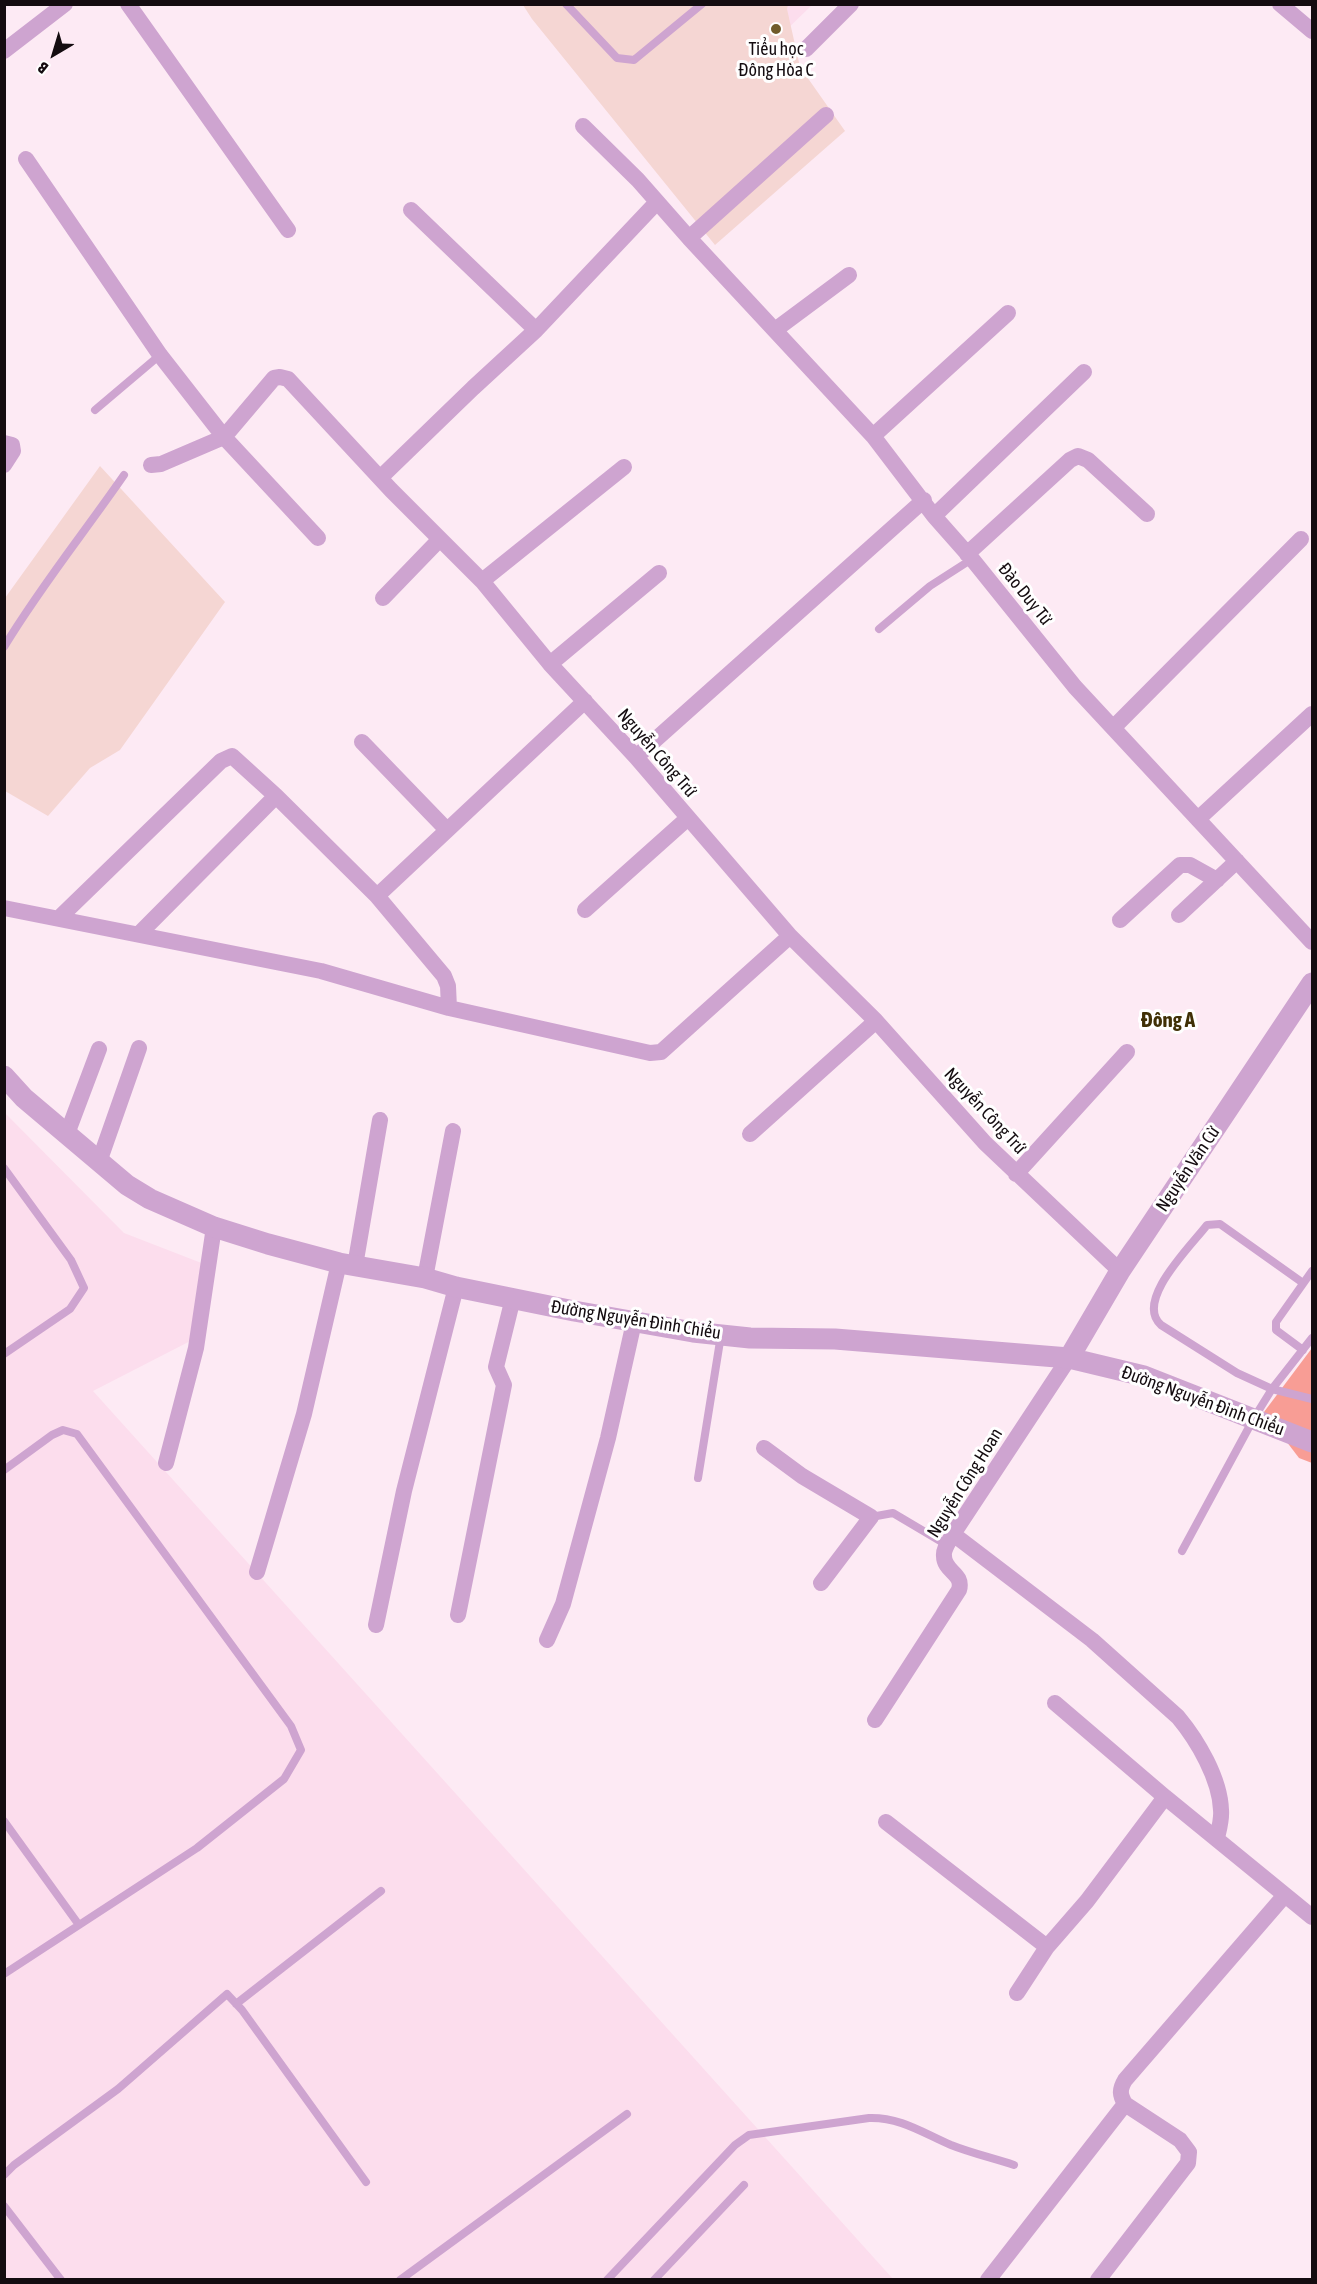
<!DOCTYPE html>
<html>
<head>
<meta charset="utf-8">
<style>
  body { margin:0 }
  #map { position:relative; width:1317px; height:2284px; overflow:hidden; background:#fdeaf4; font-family:"Asap Condensed",sans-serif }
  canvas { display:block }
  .frame { position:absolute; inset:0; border:6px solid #140c10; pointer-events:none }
  .north { position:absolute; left:24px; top:24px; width:60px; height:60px; -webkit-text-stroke:4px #fff; paint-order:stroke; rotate:218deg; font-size:16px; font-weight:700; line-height:24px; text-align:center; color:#140c10 }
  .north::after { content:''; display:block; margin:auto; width:21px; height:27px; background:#140c10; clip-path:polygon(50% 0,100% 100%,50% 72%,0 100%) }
</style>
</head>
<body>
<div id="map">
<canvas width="1317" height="2284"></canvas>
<div class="frame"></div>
<div class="north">B</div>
</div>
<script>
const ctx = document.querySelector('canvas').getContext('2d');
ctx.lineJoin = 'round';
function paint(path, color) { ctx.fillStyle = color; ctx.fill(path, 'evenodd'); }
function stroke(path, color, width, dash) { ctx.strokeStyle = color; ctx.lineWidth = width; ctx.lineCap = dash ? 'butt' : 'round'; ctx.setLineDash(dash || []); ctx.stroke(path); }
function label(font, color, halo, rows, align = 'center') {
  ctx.font = font + ' "Asap Condensed",sans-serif'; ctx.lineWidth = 6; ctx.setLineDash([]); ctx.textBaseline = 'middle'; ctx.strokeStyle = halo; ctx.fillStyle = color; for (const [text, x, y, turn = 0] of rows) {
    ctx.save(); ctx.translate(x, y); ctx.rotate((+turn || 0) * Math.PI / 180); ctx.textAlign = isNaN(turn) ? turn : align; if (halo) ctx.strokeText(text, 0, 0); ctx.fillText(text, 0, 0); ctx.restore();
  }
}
const built = new Path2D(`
  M761,5h51l-35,34z
  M4,1112l120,121 80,31v70l-111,57 800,888h-888z`);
const green = new Path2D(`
  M523,5h265l-1,4 13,58 45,64 -130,114 -183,-226z
  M100,466l125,136 -105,148 -30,18 -42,48 -43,-25v-193z`);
const forest = new Path2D(`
  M1312,1348v115l-13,-5 -35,-46z`);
const service = new Path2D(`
  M566,4l51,54 17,2 68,-56
  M95,410l65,-55
  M879,629l51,-43 42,-27
  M4,647c36,-60 80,-114 120,-172
  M4,1168l67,92 13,28 -14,21 -66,45
  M1303,1283l-83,-59 -13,1c-16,21 -73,76 -46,100l76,48 35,16 40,10
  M1303,1350l-27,-20v-8l36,-51
  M4,1470l48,-35 11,-5 14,4 214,292 10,24 -17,29 -87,69 -193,126
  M698,1478l23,-143
  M871,1517l22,-4 54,32
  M1182,1551l72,-133 18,-29 40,-51
  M4,1821l75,104
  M236,2004l145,-113
  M4,2175l10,-10 104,-76 109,-95 15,16 124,172
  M4,2206l57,74
  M400,2280l227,-166
  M607,2280l128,-135 14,-10 120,-17c31,-1 54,15 82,27 20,8 42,13 63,20
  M654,2280l90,-95`);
const minor = new Path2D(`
  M128,4l160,226
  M1280,4l32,27
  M806,49l45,-45
  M4,51l61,-47
  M583,126l55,54 51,58 184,198 61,80 38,43 103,128 237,255
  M26,159l134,196 64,82 94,101
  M411,210l125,120
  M689,238l137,-123
  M775,330l74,-55
  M873,436l135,-123
  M4,443l8,2 1,6 -9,14
  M151,465l10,-1 63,-27 50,-59 6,-1 8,2 103,111 91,91 68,83 86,93 154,179 86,85 109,122 135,128
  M380,478l93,-90 63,-58 121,-128
  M934,516l150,-144
  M967,554l103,-94 8,-4 10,4 59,54
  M482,581l142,-114
  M383,598l57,-59
  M550,664l109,-91
  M1113,728l188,-189
  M362,742l85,88
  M636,757l288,-257
  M1198,819l114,-105
  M377,896l208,-195
  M4,908l317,63 128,37 201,45 11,-1 129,-116
  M585,910l103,-92
  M1179,915l58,-54
  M59,918l162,-157 11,-5 44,40 101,100 67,80 4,10 1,22
  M1120,920l60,-55h10l27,15
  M139,934l137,-138
  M67,1134l32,-85
  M750,1134l126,-113
  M99,1162l40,-114
  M1016,1174l111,-122
  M355,1266l25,-146
  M425,1278l28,-147
  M764,1448l38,28 69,41 -50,66
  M166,1463l30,-115 18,-121
  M953,1534l139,106 86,77c20,24 42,62 43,93 1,9 -2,19 -4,28
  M257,1572l47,-158 35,-151
  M458,1615l46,-230 -8,-18 17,-69
  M376,1625l28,-134 52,-204
  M547,1640l16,-36 45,-166 26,-116
  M1055,1703l110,94 147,120
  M875,1720l84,-130c5,-17 -15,-18 -15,-34 -1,-7 6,-16 9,-22l116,-176
  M886,1822l161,125 40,-46 78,-104
  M1017,1993l30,-46
  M1125,2104c-5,-9 -6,-14 0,-24l160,-185
  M988,2280l137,-176 55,36 9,12 -1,11 -90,117`);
const tertiary = new Path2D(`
  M4,1076l20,22 103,87 23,14 64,28 54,17 71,19 86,15 31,9 118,24 119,21 57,6 85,1 234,19 75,18 168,66
  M1069,1358l51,-87 192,-288`);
const markers = [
  [776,29,6,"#705b2a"]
];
const poiNames = [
  ["Tiểu học",776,49],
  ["Đông Hòa C",776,70]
];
const streetNames = [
  ["Đào Duy Từ",1025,594,51],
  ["Nguyễn Công Trứ",657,753,49],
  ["Nguyễn Công Trứ",985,1111,47],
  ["Nguyễn Văn Cừ",1188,1169,-56],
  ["Đường Nguyễn Đình Chiểu",636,1320,9],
  ["Đường Nguyễn Đình Chiểu",1203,1401,20],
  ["Nguyễn Công Hoan",965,1483,-58]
];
const quarterNames = [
  ["Đông A",1168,1020]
];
paint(built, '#fcdded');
paint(green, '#f5d6d3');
paint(forest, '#f89d95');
stroke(service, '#cea4d0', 8);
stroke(minor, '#cea4d0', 16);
stroke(tertiary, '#cea4d0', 21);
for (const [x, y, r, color] of markers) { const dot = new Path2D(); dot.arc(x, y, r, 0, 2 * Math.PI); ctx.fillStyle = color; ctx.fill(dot); stroke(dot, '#fff', 2); }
label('18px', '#140c10', '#fff', poiNames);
label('18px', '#140c10', '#fff', streetNames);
label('bold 21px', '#403006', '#fff', quarterNames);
</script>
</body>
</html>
